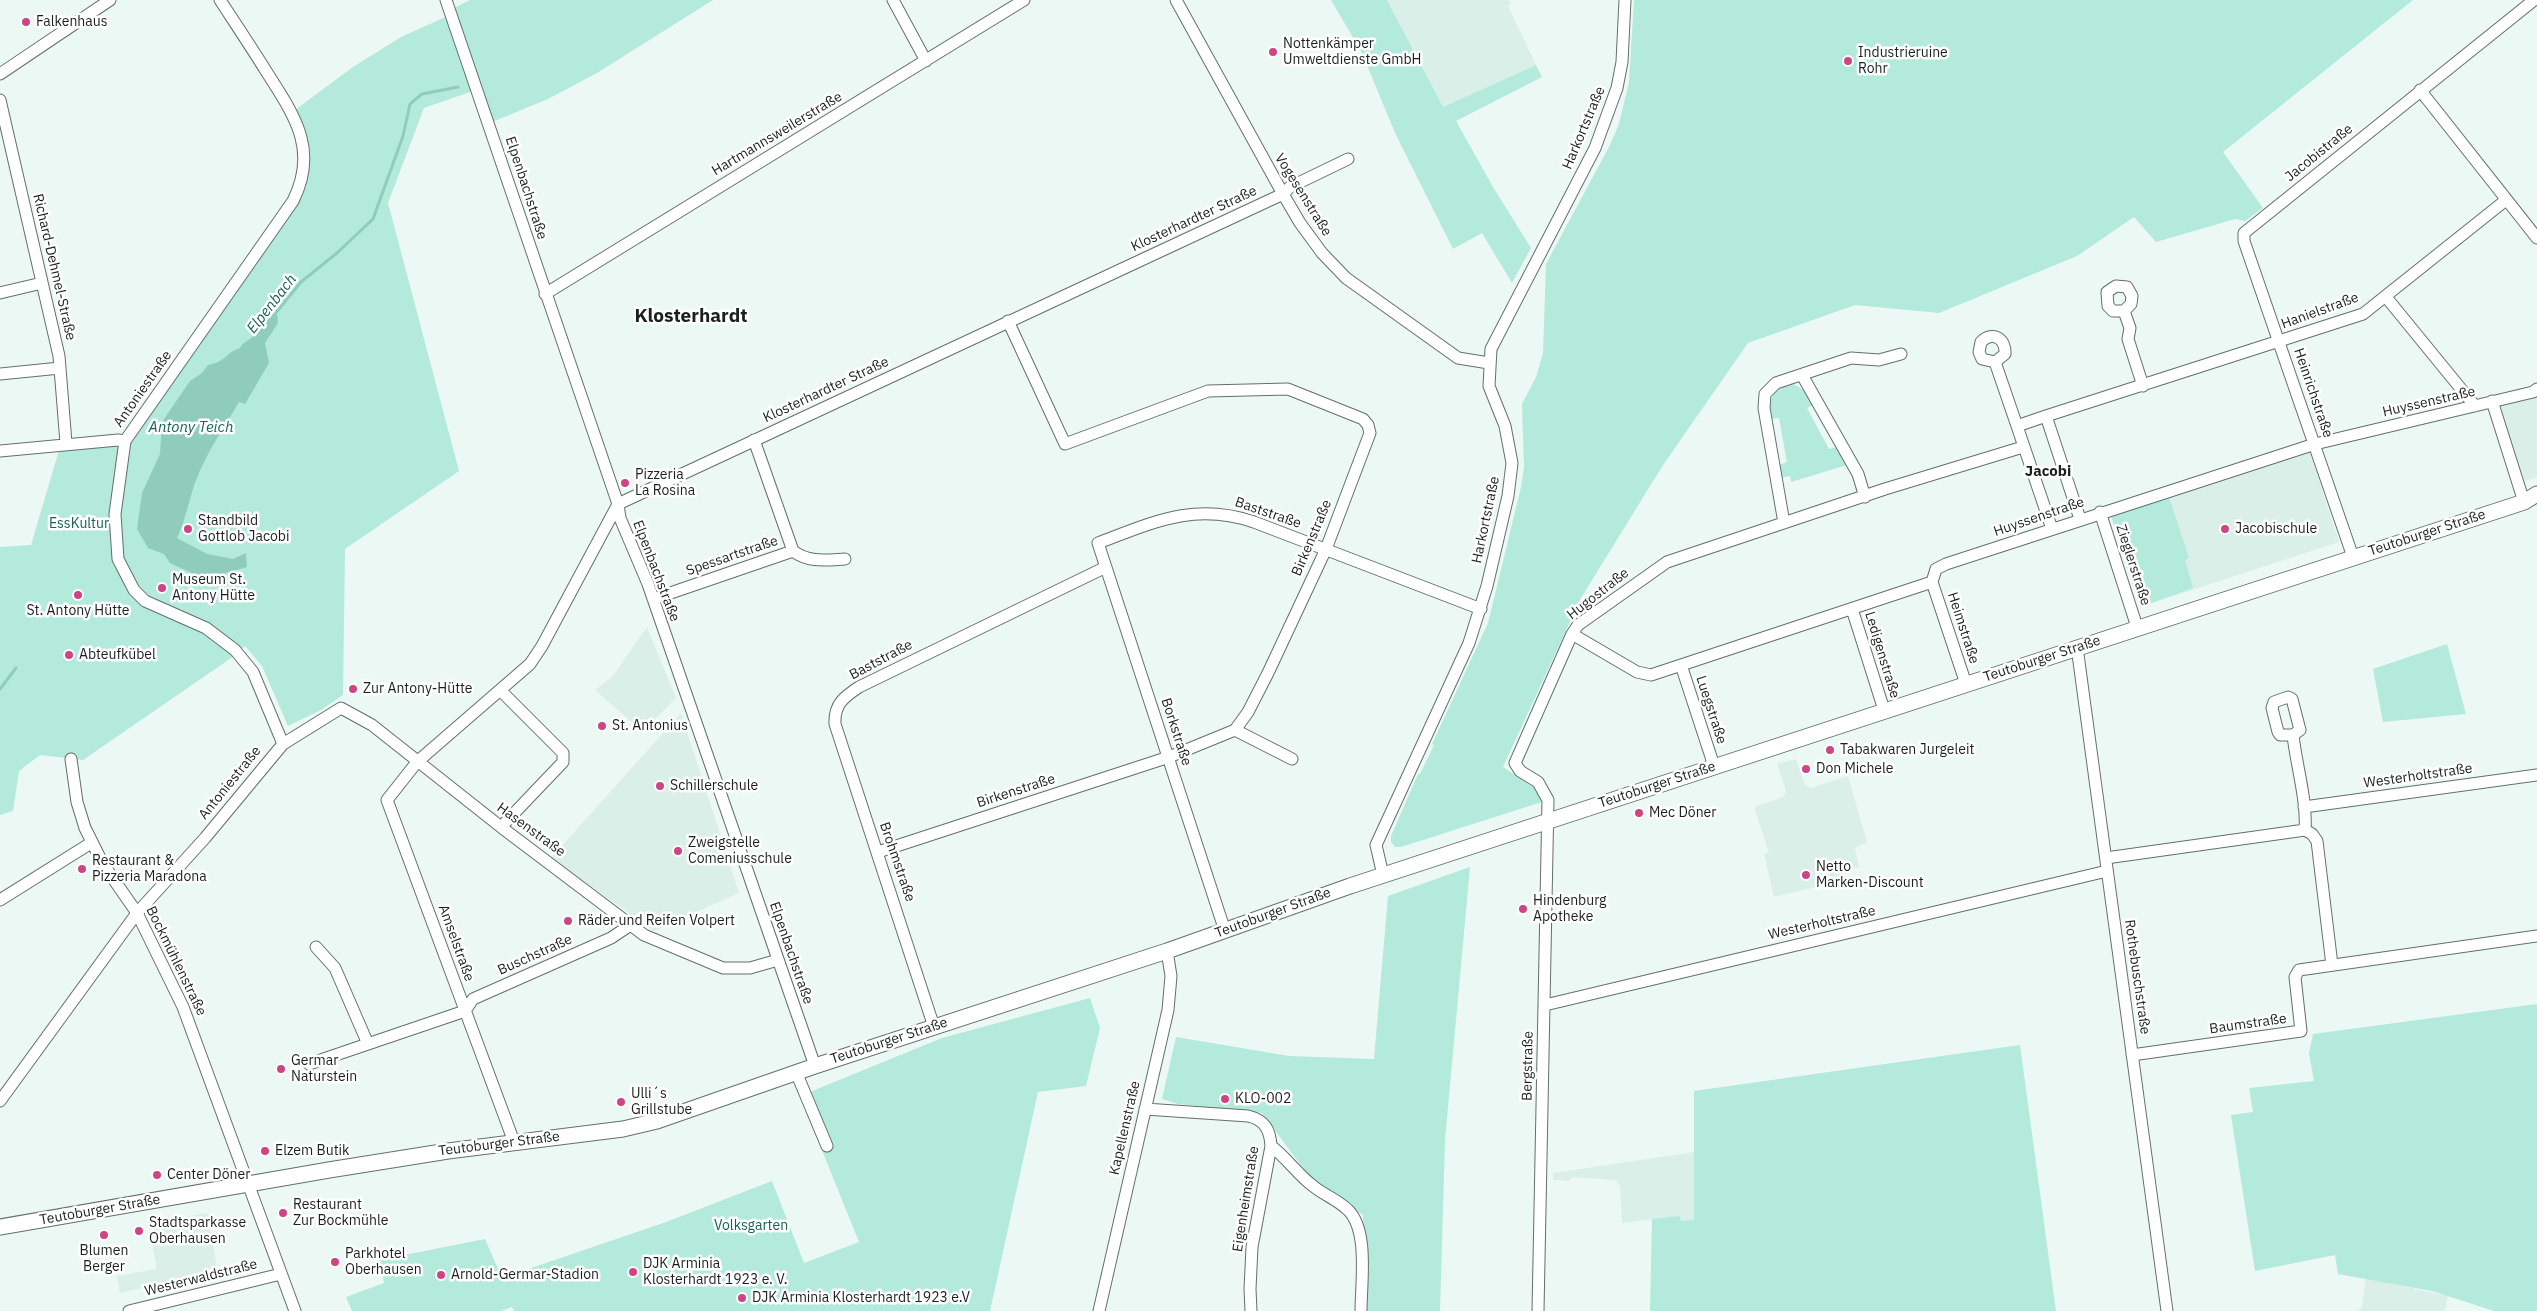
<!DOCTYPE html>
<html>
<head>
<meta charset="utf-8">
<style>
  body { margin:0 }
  canvas { display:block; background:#ecf8f4 }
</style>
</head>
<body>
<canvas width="2537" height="1311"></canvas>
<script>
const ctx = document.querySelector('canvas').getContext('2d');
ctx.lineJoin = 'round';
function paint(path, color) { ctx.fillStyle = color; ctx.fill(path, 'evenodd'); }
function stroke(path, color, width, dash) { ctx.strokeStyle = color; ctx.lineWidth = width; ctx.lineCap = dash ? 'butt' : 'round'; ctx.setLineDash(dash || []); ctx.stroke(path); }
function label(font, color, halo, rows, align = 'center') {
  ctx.font = font + ' "IBM Plex Sans",sans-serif'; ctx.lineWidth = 5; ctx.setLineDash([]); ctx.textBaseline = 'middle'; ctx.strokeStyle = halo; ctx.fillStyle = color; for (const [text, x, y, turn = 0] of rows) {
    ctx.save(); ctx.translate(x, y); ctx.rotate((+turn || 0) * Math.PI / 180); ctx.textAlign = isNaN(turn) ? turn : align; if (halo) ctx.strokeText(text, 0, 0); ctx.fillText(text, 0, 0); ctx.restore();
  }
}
const built = new Path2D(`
  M1387,0h122l2,4 -3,2 28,59 -93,42z
  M2537,396v81l-15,5 -22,-76z
  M2310,452l29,90 -199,65 -29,-91z
  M647,627l29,71 -33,34 -48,-42 17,-13z
  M681,713l58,180 -85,38 -103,-73z
  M1796,759l9,26 6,3 37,-12 19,66 -12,6 4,19 -16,3 2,10 -71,17 -10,-43 5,-1 -15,-46 29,-10 3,-6 -9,-27z
  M1694,1152v68l-13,1 -1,-5 -58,7 -2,-37 -5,-6 -43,-3 -3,4 -16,-1v-7z
  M209,1213l8,57 -97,23 -3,-17 40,-7 -9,-47z
  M2366,1278l82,18 -3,15h-87l4,-5z`);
const green = new Path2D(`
  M470,0h243l-116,73 -49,26 -56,23 -40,-113z
  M1331,0h56l56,107 93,-42 6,12 -86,44 37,66 38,61 -19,35 -30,-50 -29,16 -57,-114 -35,-84z
  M1634,0h779l-190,152 40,56 -18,13 -10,-2 -79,23 -22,-25 -57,39 -138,57 -84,-8 -107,38 -85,122 -82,133 -78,169 33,22 9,12 -144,46h-6l-4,-5v-6l27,-62h2l14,-29 -2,-1 56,-121 33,-136 3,-20 -2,-63 14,-27 7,-23 3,-90 64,-119 9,-21 10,-42z
  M450,15l26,75 -52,18 -36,95 71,268 -114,78 -2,146 -22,15 -33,16 -26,-60 -17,-20 -11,10 -151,104 -43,-5 -21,16 -6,40 -13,4v-268l31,-2 29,-98 69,-5 175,-260 -9,-72 58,-43 48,-30z
  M1793,384l13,7 9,13 -8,4 22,41 8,-2 10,18 -56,17 -1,-6 -9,2 -2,-13 8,-3 -8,-44 -8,1c-3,-19 1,-32 22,-35z
  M2169,497l20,61 -4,2 8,28 -53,19 -29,-91z
  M2447,644l19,70 -83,8 -10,-53z
  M1470,867l-25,273 -5,171h-76l-1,-96 -51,-35 -50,-67 -84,-9 -16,-5 14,-62 113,19 85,3 14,-163z
  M1090,998l10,30 -14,58 -48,6 -48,219h-476l-2,-4 -11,4h-149l-6,-14 38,-14 -5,-23 106,-21 17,39 164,-56 106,-41 32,82 55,-21 -59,-146 142,-58z
  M2537,1004v307h-43l-62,-20 -94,-17 -3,-19 -80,16 -24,-156 22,-3 -4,-24 65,-7 -5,-28 4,-19z
  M2020,1045l36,266h-406l2,-92 28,-3 1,5 13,-1v-129z`);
const water = new Path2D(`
  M277,312l1,11 -13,20 4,20 -24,41 -6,-2c-15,25 -32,50 -43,78 -7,19 -10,39 -19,58l30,16 26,5 13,-6 1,14 -40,11 -11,-3 -26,-12 -6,-9 -16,-6 -11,-19 5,-36 18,-39 2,-32 28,-41 12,-8 6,-8c18,-3 17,-12 32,-17 4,-7 9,-7 14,-13 8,-8 13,-17 23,-23z`);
const stream = new Path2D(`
  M274,315l27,-33 36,-29 36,-34 30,-83 7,-32 12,-10 36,-7
  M0,689l16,-21`);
const minor = new Path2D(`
  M446,0l172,504 2,14 28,66 167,482
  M893,0l33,61
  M1176,0l107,194 17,29 22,30 24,25 112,80 31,5
  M0,74l110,-74
  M2420,90l117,148
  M0,100l59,256 7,87
  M0,293l42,-10
  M545,294l479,-294
  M2386,297l89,109
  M2124,311h-11l-5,-5 -1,-14 9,-6 11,1 5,9 -1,8 -7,7 6,17 -2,11 15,47
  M1995,362l-13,-3 -3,-7 2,-10c12,-12 25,-3 24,12l-10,8 22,64 29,-10 34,103
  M0,374l60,-6
  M1802,375l56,99 7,23
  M2492,401l32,101
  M2046,416l317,-102 143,-114
  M2017,426l35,103
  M754,440l39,111c16,12 33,9 52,8
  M0,451l118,-11 7,1
  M2100,512l37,115
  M1784,523l-20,-115 1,-14 11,-11 75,-25 28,2 22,-6
  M2353,557l-109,-316v-8l290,-233
  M1932,582l34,102
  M653,599l140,-48
  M1852,609l32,101
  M1572,634l65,38 14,3 281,-93 4,-13 10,-5 369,-120 218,-52 4,-3
  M2077,647l90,664
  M1681,665l33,101
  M501,691l62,62v9l-62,65
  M1235,730l57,29
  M2293,735h-13l-2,-3 -6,-24 2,-6 14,-5 4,2 8,31 -7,5 1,8c4,28 13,60 11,87l7,4 5,7 15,124
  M283,744l58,-36 31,17 129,102 143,108 79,33h27l28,-8
  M71,759l6,43 8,26 18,36 34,49 46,94 112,304
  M2304,807l233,-32
  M878,852l291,-95 66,-27 13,-18 20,-39 58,-124 44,-116 -2,-8 -5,-6 -75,-30 -80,2 -143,53 -57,-123
  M2106,858l199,-28
  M1383,875l-7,-30 93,-202 18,-57 21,-90 4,-33 -7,-37 -16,-40 2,-37 104,-201 22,-60 5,-26 3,-62
  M0,900l91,-57
  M1225,931l-127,-388c56,-21 96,-41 156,-21l227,87
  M316,947l19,21 33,76
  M1545,1005l562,-134
  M934,1027l-99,-303c-1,-20 9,-27 24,-37l247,-120
  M2132,1055l169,-24 -6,-54 4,-7 238,-34
  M309,1064l156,-53 8,-12 138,-61 21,-14
  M796,1072l31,74
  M0,1101l137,-188 68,-75 78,-94 -30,-72 -18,-22 -29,-22 -61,-27 -11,-11 -16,-31 -3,-45 10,-73 168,-240c26,-52 1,-86 -27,-130 -15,-24 -31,-48 -46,-71
  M1145,1109l103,7c17,4 22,14 23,30l-19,101 -2,42 1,22
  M514,1142l-127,-342 30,-38 113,-98 12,-18 76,-142 665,-310 7,-7 58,-28
  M1271,1146c16,12 26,28 42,40 11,9 25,14 35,24 21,20 13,73 13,101
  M129,1311l152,-37
  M1099,1311l69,-301 3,-34 -4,-25
  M1538,1311l10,-511 -10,-18 -18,-11 -5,-8 57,-129 6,-9 89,-63 218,-73 138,-42`);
const major = new Path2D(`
  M0,1227l329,-57 119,-19 175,-22 34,-8 158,-55 352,-115 183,-65 1174,-384 13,-8`);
const markers = [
  [26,22,5,"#cd4583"],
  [1273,52,5,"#cd4583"],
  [1848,61,5,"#cd4583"],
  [625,483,5,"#cd4583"],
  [188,529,5,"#cd4583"],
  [2225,529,5,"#cd4583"],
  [162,588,5,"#cd4583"],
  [78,595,5,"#cd4583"],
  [69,655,5,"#cd4583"],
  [353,689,5,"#cd4583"],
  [602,726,5,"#cd4583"],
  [1830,750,5,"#cd4583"],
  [1806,769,5,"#cd4583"],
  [660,786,5,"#cd4583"],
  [1639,813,5,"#cd4583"],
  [678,851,5,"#cd4583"],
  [82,869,5,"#cd4583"],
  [1806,875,5,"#cd4583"],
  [1523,909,5,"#cd4583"],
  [568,921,5,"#cd4583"],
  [281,1069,5,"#cd4583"],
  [1225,1099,5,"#cd4583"],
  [621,1102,5,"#cd4583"],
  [265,1151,5,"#cd4583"],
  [157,1175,5,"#cd4583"],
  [283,1213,5,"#cd4583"],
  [139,1231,5,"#cd4583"],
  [104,1235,5,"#cd4583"],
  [335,1262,5,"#cd4583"],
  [633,1272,5,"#cd4583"],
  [441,1275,5,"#cd4583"],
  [742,1298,5,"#cd4583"]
];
const poiNames = [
  ["Falkenhaus",36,22],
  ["Nottenkämper",1283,44],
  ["Umweltdienste GmbH",1283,60],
  ["Industrieruine",1858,53],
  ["Rohr",1858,69],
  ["Pizzeria",635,475],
  ["La Rosina",635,491],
  ["Standbild",198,521],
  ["Gottlob Jacobi",198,537],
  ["Jacobischule",2235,529],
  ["Museum St.",172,580],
  ["Antony Hütte",172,596],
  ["St. Antony Hütte",78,611,"center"],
  ["Abteufkübel",79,655],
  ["Zur Antony-Hütte",363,689],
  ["St. Antonius",612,726],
  ["Tabakwaren Jurgeleit",1840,750],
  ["Don Michele",1816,769],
  ["Schillerschule",670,786],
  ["Mec Döner",1649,813],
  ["Zweigstelle",688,843],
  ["Comeniusschule",688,859],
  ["Restaurant &",92,861],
  ["Pizzeria Maradona",92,877],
  ["Netto",1816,867],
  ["Marken-Discount",1816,883],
  ["Hindenburg",1533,901],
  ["Apotheke",1533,917],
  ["Räder und Reifen Volpert",578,921],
  ["Germar",291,1061],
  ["Naturstein",291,1077],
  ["Ulli´s",631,1094],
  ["Grillstube",631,1110],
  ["KLO-002",1235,1099],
  ["Elzem Butik",275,1151],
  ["Center Döner",167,1175],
  ["Restaurant",293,1205],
  ["Zur Bockmühle",293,1221],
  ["Stadtsparkasse",149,1223],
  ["Oberhausen",149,1239],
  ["Blumen",104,1251,"center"],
  ["Berger",104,1267,"center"],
  ["Parkhotel",345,1254],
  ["Oberhausen",345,1270],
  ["DJK Arminia",643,1264],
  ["Klosterhardt 1923 e. V.",643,1280],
  ["Arnold-Germar-Stadion",451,1275],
  ["DJK Arminia Klosterhardt 1923 e.V",752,1298]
];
const streetNames = [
  ["Harkortstraße",1584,128,-67],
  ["Hartmannsweilerstraße",777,134,-31],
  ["Jacobistraße",2319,153,-39],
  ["Elpenbachstraße",526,188,72],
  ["Vogesenstraße",1303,195,58],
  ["Klosterhardter Straße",1194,219,-25],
  ["Richard-Dehmel-Straße",54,267,77],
  ["Hanielstraße",2320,311,-20],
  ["Antoniestraße",143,389,-55],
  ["Klosterhardter Straße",826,390,-25],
  ["Heinrichstraße",2313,393,71],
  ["Huyssenstraße",2429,402,-13],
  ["Baststraße",1268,513,19],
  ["Huyssenstraße",2039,517,-19],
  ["Harkortstraße",1486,520,-78],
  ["Teutoburger Straße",2427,533,-18],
  ["Birkenstraße",1312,538,-67],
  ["Spessartstraße",732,556,-19],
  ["Zieglerstraße",2133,565,72],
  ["Elpenbachstraße",656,571,69],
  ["Hugostraße",1598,594,-38],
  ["Heimstraße",1963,628,72],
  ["Ledigenstraße",1882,655,73],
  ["Teutoburger Straße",2042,659,-18],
  ["Baststraße",881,660,-28],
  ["Luegstraße",1711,710,72],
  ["Borkstraße",1176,732,72],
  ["Westerholtstraße",2418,776,-8],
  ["Antoniestraße",230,783,-51],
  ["Teutoburger Straße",1657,785,-18],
  ["Birkenstraße",1016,791,-18],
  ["Hasenstraße",531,830,36],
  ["Brohmstraße",897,862,71],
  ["Teutoburger Straße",1273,913,-20],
  ["Westerholtstraße",1822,923,-13],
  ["Amselstraße",456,943,70],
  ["Elpenbachstraße",791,953,71],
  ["Buschstraße",535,955,-24],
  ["Bockmühlenstraße",176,961,64],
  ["Rothebuschstraße",2137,977,82],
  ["Baumstraße",2248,1024,-8],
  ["Teutoburger Straße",889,1041,-18],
  ["Bergstraße",1528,1066,-89],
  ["Kapellenstraße",1125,1128,-77],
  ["Teutoburger Straße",499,1144,-7],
  ["Eigenheimstraße",1246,1199,-81],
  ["Teutoburger Straße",100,1210,-10],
  ["Westerwaldstraße",201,1278,-14]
];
const parkNames = [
  ["EssKultur",79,524],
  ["Volksgarten",751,1226]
];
const waterNames = [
  ["Elpenbach",272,304,-52],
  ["Antony Teich",191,428]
];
const neighbourhoodNames = [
  ["Jacobi",2048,472]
];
const districtNames = [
  ["Klosterhardt",691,317]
];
paint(built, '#daefe8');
paint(green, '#b3eadb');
paint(water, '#90ccbc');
stroke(stream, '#90ccbc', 3);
stroke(minor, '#646f6c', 13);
stroke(major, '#646f6c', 17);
stroke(minor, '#fff', 11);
stroke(major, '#fff', 15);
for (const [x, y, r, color] of markers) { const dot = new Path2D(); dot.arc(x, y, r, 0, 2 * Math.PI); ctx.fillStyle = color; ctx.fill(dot); stroke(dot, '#fff', 2); }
label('14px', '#1b201e', '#fff', poiNames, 'left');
label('14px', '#1b201e', '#fff', streetNames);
label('14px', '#146353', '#fff', parkNames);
label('italic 15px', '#186555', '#fff', waterNames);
label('bold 15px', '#1b201e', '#fff', neighbourhoodNames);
label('bold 19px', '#1b201e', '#fff', districtNames);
</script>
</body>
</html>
